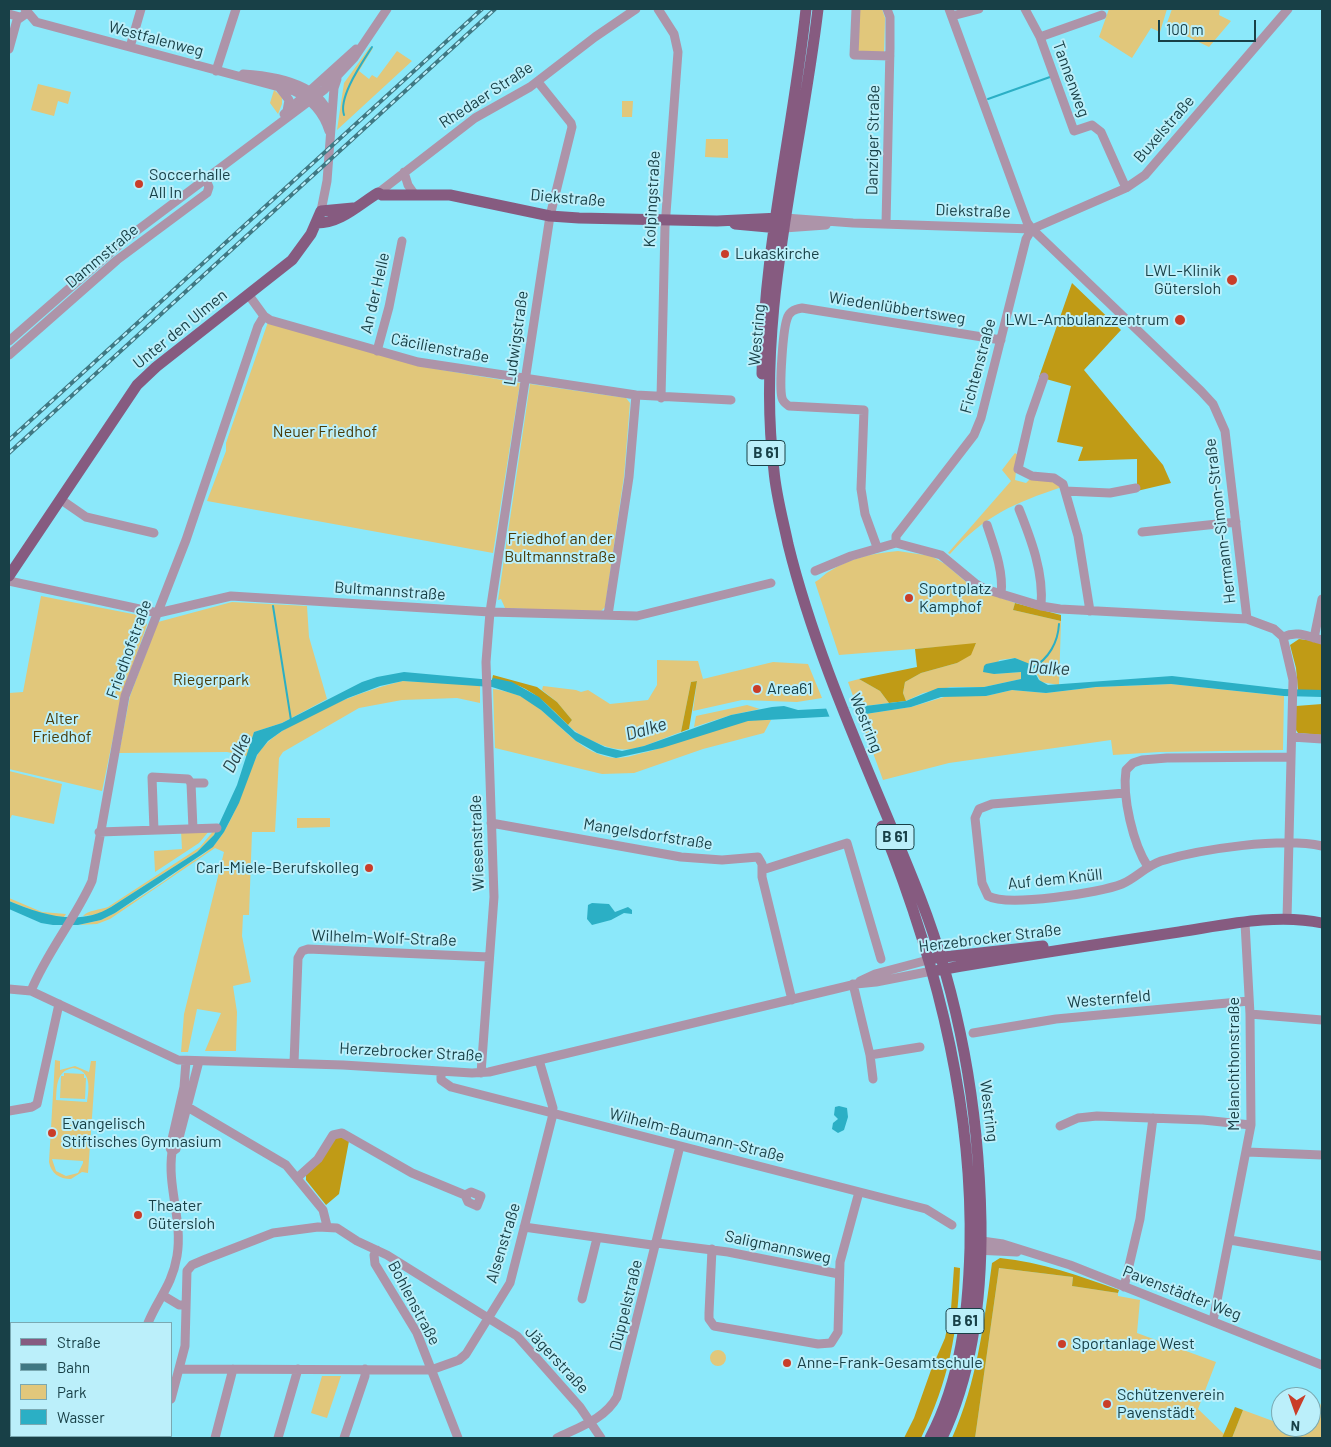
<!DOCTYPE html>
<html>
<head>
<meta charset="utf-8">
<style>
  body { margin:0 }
  #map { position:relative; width:1331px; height:1447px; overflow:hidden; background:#8be8fa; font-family:Barlow,sans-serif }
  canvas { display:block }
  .frame { position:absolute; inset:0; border:10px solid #184047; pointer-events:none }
  .legend { position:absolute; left:10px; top:1322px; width:162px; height:115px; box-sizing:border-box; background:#bbeffa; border:1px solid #7aa9b2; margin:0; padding:6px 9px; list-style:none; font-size:15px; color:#184047 }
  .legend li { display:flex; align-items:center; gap:10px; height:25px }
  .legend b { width:25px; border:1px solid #7aa9b2 }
  .north { position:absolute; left:1271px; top:1387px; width:50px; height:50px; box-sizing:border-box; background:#bbeffa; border:1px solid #7aa9b2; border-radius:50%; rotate:183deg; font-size:14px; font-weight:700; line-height:20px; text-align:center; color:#184047 }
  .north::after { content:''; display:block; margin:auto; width:18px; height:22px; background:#c93d29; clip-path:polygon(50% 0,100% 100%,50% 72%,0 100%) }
  .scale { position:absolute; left:1158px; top:20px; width:98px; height:22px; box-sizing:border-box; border:2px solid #184047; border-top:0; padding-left:6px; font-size:15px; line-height:18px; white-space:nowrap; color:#184047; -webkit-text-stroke:4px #bbeffa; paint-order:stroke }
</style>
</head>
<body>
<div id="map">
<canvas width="1331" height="1447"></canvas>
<div class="frame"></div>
<ul class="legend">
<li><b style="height:6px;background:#865b80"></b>Straße</li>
<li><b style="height:6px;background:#3f7883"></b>Bahn</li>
<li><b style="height:14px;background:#e1c77b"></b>Park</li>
<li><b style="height:14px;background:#2bafc5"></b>Wasser</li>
</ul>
<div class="north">N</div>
<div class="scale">100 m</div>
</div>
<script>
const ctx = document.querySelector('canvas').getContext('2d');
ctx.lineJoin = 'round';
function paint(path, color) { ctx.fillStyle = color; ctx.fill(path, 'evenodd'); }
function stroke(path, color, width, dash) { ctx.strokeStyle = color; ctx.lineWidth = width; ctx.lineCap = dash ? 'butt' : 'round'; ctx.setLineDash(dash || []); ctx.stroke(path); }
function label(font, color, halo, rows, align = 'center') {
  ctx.font = font + ' Barlow,sans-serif'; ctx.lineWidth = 4; ctx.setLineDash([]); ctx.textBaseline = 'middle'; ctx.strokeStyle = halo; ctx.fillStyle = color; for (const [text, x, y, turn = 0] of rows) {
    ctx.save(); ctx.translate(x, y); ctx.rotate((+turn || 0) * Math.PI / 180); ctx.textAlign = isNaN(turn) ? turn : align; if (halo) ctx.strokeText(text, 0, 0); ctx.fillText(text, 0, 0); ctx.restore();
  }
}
const green = new Path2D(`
  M858,9h24l3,9 -1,36 -28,-1z
  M1109,9h58l-7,23 -9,-4 -19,30 -33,-21z
  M1172,9h48l-1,6 12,6 -22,26 -43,-21z
  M370,47l3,1 -14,23 10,8 3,-4 5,3 20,-27 15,10 -75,69 7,-47z
  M38,84l33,8 -3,12 -10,-3 -4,15 -23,-6z
  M274,90l8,7v7l-4,10 -8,-11z
  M622,101h11l-1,16h-10z
  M706,139h22v19l-23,-1z
  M268,322l150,44 102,17 -27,170 -286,-52 19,-50v-8z
  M530,384l96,14 4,5 -6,73 -19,131 -5,5 -95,-4 -4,-9 -3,1z
  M1015,453l3,2 -3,25 11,3 5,-5 17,1 14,8c-48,16 -78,29 -112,67l-2,-1 63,-72 -9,-11z
  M898,551l33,5 14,8 27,23 43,16 -2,7 48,11 -2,64 -18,-3 -8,-15 -18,-9 -16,2 -5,14 27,-2v7l-37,8h-33l-28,6 -17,8 -3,-8 2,-11 16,-9 36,-10 19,-19 -137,11 -24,-73c6,-3 9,-8 15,-11 20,-13 44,-18 68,-20z
  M41,596l102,20 4,9 -25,70 -20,96 -93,-22v-76l14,-1z
  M232,602l75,4 2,31 18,62 -45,24 -28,9 -7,24 -20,-4 -108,1 11,-57 28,-74z
  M657,660l41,1 5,18 70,-17 35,2 14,34 -25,4 -55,-2 -49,11 4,-30 -6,1 -10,50c-34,11 -50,27 -86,10 -11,-5 -19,-9 -27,-17l4,-5 -15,-18 -15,-12 1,-4 33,4 5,2 7,-2 22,14 38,-4 9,-15z
  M859,679l21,12 9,12 -32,4 -9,-25z
  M403,681l77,4v18l-23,-5 -55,2 -43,8 -76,44 -4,6 -4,74h-23l-3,83h-6l-1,21 9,46 -18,4 4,26 -1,39h-31l16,-38 -24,-4 -9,43h-7l3,-38 40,-162 -9,-4 -105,71 -13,5 -19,1 23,-5 14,-7c22,-14 45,-28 66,-44 11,-8 24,-14 34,-25 21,-24 28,-60 42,-88 15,-32 112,-68 146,-75z
  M1171,684l113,12 -1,54 -124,2 -46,3 -2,-15 -162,23 -66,17 -24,-65 52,-8 40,-12 35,1 26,-6 34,3 50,-6z
  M493,689c14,2 28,6 39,14 26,18 50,54 85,55 10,0 20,-4 30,-6 39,-11 83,-35 124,-32l-7,13 -61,16 -69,24 -32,1 -107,-26z
  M747,705l13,4 -29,6 -37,12 2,-11z
  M9,771l53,13 -8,40 -42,-9 -3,6z
  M297,818h33v9l-33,1z
  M215,829h2l-3,6 -17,17 -86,55 -11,7 -17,2c5,-6 17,-6 25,-9l92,-60z
  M210,830l-11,13 -44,29 -1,-21 28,-2 -1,-18z
  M9,898l33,14 24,2 -2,3 -19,-2 -36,-14z
  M55,1060l5,1v9l15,-4 14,6 2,-11h5l-8,112 -6,-1 -11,7c-12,0 -20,-6 -22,-17zM73,1068c19,3 16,20 14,34l-31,-2c1,-14 0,-29 17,-32zM52,1159l31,2v2l-5,10 -12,3 -10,-5z
  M64,1073l20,1v4h2l-1,21 -25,-1 1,-22h3z
  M999,1268l74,9 -1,9 46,7v3l22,4 -3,33 79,29 -18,47 26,25 -2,4h-247z
  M710 1358a8 8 0 1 1 16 0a8 8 0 1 1-16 0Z
  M322,1376h19l-14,42 -16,-5z
  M1322,1400v38h-90l11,-28 38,14v3h30v-18l7,3z`);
const forest = new Path2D(`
  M1072,283l49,47 -37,40 79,95 8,18 -34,8v-32l-59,2 5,-14 -26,-5 14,-56 -32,-9z
  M1015,603l46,12v6l-48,-11z
  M1299,639l23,3v48h-24l-2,-22 -6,-23z
  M976,643l-5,12 -14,8 -36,10 -16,9 -2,11 3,8 -17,2 -9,-12 -21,-12 58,-12 -2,-18z
  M493,675l44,12 20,15 15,18 -4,5c-24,-24 -41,-43 -76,-45z
  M697,681l-8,48 -8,3 10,-50z
  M1322,704v31l-24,-2 -2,-3v-24z
  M340,1136l9,5 -10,53 -13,11 -20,-25v-5l31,-38z
  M1000,1258c41,4 80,18 119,32l-1,3 -46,-7 1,-9 -74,-9 -24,170h-23c25,-56 32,-115 40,-175z
  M954,1267l6,1c-2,64 -11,112 -39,170h-17l10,-20 17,-48 14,-32 6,-29z
  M1235,1407l8,3 -11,28h-10z`);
const water = new Path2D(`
  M1015,658l15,6 9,16 9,5 124,-9 112,13 38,1v7l-38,-1 -113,-12 -75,3 -50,6 -34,-3 -26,6 -45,1 -30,10 -52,8 -111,6 -86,27 -46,10 -19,-5 -21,-12 -35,-31 -21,-14 -28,-9 -89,-6 -23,5 -32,12 -66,33 -14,10 -11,14 -18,48 -15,29 -11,15 -98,66 -14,7 -23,5h-25l-12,-2 -32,-14v-8c31,13 70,26 102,6l86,-55 17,-17 23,-50 17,-53 28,-9 80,-41 15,-5 27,-5 88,8 1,-2 19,4 27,15 36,35 30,15 17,4 22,-5 87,-31 41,-8 12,-1 14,4 59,-3 49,-6 32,-13 46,-1 37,-8v-7l-27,2 -11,-2 1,-6 2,-2z
  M592,903l17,1 6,8 13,-5 4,3v4l-8,-1 -13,7 -19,5 -5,-6 1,-14z
  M839,1106l8,2 1,9 -4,13 -6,3 -6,-4 1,-6 5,-4 -4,-4 1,-8z`);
const pier = new Path2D(`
  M855,707l4,9 -29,2 -4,-10z`);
const stream = new Path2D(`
  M988,99l62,-22
  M344,115c-6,-18 18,-52 28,-68
  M273,606l18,114
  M1032,668c17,-9 26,-26 27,-44`);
const minor = new Path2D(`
  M25,9l11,13 258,69c17,7 30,23 35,40
  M658,9l16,25 4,18 -13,175 -4,171
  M856,9l-2,46 36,1
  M949,9l78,213 5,7 169,162 12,13 12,27 22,188
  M1025,9l15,28 34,94 18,-6 9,7 25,56
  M9,14l11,3
  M952,16l27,-7
  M1040,37l62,-22
  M130,47l11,-38
  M9,49l8,-29 10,-7
  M216,71l20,-62
  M243,74c32,2 78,10 87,44
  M279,87l10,13 -2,11
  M284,114l72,-65
  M404,172l4,13 7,10
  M378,193l97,-75 55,-31 65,-50 41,-28
  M321,211l6,-30 7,-93 3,-9
  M785,218l68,5 179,6 94,-41 19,-13 143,-166
  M886,224l4,-176v-31l-3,-8
  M784,228l42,-3
  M248,294l16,22 6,4 148,42 218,33 95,5
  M9,341l118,-103 197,-148 30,-32 33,-49
  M377,351l12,-44 13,-66
  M9,355l108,-95 90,-67 2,-6 -3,-7
  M1044,377l-14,40 -12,52 14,7 22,2 9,6 15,52 12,75
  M1065,491l45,2 26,-5
  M60,499l26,18 68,16
  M1019,509c12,30 25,64 22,97
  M987,525c7,21 17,47 14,69
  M1142,532l94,-10
  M896,543v-7l78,-101 7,-17 45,-179 6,-10
  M877,547l-12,-33 -4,-25 3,-79 -75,-4c-3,-2 -6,-4 -7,-8 -3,-12 1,-68 5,-79 2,-8 8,-10 15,-11l199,32
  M815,571l36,-15 45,-13 45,12 35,29 9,5 56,17 19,3 187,10 27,10 9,8
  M9,581l149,32 73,-17 259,16 147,4 134,-33
  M608,615l21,-138 7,-82
  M1283,637l10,43 -6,239
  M1283,637c15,-7 25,0 39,3
  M1314,638l8,-39
  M1292,737l30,2
  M191,783h13
  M1125,793l-133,11 -13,5 -4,9 7,65 6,13c19,11 112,-3 134,-12 14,-6 24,-18 39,-23 40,-12 121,-24 161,-15
  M491,823l190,34 41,3 36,-3 4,7v13l30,123
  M154,830l-2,-53 36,2 3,4 2,46
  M99,832l118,-4
  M1148,867c-15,-23 -26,-70 -22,-97l7,-7 9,-3 25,-2 124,-1
  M762,870l85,-27 34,116
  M860,981l15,-7 53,-14
  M853,984l17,71 50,-8
  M9,989l22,2 147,69 165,5 129,8 17,-1 367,-88 20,-2 56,-11
  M31,991c16,-39 44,-72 61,-110l33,-185 61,-156 72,-214 6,-10
  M1250,1014l72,6
  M973,1033l83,-14 193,-18
  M870,1055l3,24
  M294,1063l4,-105 4,-7 6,-2 181,8
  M441,1072v8l10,7 475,122 26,16
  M481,1073l13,-176 -8,-235 4,-50 60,-396 22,-89 -1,-4 -33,-41
  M180,1106l11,3 95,56 37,45 4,16
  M9,1111l23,-4 5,-3 22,-100
  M1060,1126l18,-8 19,-2 106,4 48,5
  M172,1152l4,-3 23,-88
  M1247,1152l75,3
  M297,1178l21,-19 15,-24 9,-2 70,40 53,22 6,-3 10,4 -4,10 -9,-4 -3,-7
  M524,1227l128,18 5,-2 71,9 111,22
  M975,1240l28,4 67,21 252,100
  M1230,1240l92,16
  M712,1249l-3,64v6l5,7 104,18 13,-1 7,-11 2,-70 19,-70
  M377,1250l-3,5 1,9 42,69 41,105
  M975,1250l42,2
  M1124,1287l16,-68 13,-101
  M164,1296l15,9h7
  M582,1299l15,-61
  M1213,1321l38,-196 -1,-111 -5,-91
  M148,1323c10,-25 24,-37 29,-67 6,-35 -10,-69 -5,-104l-2,-4 14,-61 2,-26
  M9,1345h2
  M181,1369l250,1 28,-10 7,-6 44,-71 42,-165 1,-10 -14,-48
  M171,1399l14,-53 2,-75 5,-6 14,-6 67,-26 45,-6 19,1 20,13 30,14 130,81 63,71 21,31
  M135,1436l1,2
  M85,1438l1,-2
  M157,1438l2,-2
  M215,1438l18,-69
  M278,1438l20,-69
  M344,1438l21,-62v-7
  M557,1438c22,-11 48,-19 60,-41l63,-251`);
const major = new Path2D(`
  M818,9c-18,153 -63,307 -44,462 2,24 9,49 14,73 30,122 86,236 132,353 40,103 59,214 61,325 1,72 -8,150 -39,216
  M317,223c24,0 41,-18 61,-30l4,2h68l100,21 29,2 138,3 63,-3
  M735,224l44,4
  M762,374c1,-124 31,-243 44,-365
  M9,576l128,-191 19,-18 136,-107 19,-26 10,-23 32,-3
  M882,826c54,134 91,277 88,422 -2,66 -9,131 -40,190
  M935,958l108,-12
  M939,970c80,-14 160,-26 240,-38 46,-7 97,-19 143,-9`);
const rail = new Path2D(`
  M9,440l473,-431
  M9,453l486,-444`);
const markers = [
  [139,184,5,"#c93d29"],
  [725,254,5,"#c93d29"],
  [1232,280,6,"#c93d29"],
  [1180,320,6,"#c93d29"],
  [909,598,5,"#c93d29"],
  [757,689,5,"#c93d29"],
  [369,868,5,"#c93d29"],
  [52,1133,5,"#c93d29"],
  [138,1215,5,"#c93d29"],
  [1062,1344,5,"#c93d29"],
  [787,1363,5,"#c93d29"],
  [1107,1404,5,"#c93d29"]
];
const shields = [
  [766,453,38],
  [895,837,38],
  [965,1321,38]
];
const shieldNames = [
  ["B 61",766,453],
  ["B 61",895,837],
  ["B 61",965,1321]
];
const streetNames = [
  ["Westfalenweg",156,39,15],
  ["Tannenweg",1071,79,70],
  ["Rhedaer Straße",486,95,-33],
  ["Buxelstraße",1164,129,-49],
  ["Danziger Straße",873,140,-89],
  ["Diekstraße",568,198,5],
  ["Kolpingstraße",652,199,-87],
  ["Diekstraße",973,211,2],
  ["Dammstraße",102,256,-40],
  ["An der Helle",375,293,-77],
  ["Wiedenlübbertsweg",897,308,9],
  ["Unter den Ulmen",180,329,-39],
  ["Westring",757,335,-85],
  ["Ludwigstraße",516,338,-82],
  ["Cäcilienstraße",440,348,11],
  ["Fichtenstraße",978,366,-75],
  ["Hermann-Simon-Straße",1220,521,-97],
  ["Bultmannstraße",390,591,4],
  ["Friedhofstraße",129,649,-70],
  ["Westring",866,723,68],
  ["Mangelsdorfstraße",648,834,9],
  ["Wiesenstraße",477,843,-92],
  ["Auf dem Knüll",1055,879,-6],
  ["Wilhelm-Wolf-Straße",384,938,2],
  ["Herzebrocker Straße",990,938,-7],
  ["Westernfeld",1109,999,-5],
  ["Herzebrocker Straße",411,1052,3],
  ["Melanchthonstraße",1234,1064,-90],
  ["Westring",989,1111,83],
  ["Wilhelm-Baumann-Straße",697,1135,14],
  ["Alsenstraße",503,1243,-73],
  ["Saligmannsweg",778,1247,12],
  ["Pavenstädter Weg",1182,1293,21],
  ["Bohlenstraße",414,1303,62],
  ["Düppelstraße",626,1305,-76],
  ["Jägerstraße",557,1360,47]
];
const poiNames = [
  ["Soccerhalle",149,175],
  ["All In",149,193],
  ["Lukaskirche",735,254],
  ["LWL-Klinik",1221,271,"right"],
  ["Gütersloh",1221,289,"right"],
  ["LWL-Ambulanzzentrum",1169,320,"right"],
  ["Sportplatz",919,589],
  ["Kamphof",919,607],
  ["Area61",767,689],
  ["Carl-Miele-Berufskolleg",359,868,"right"],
  ["Evangelisch",62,1124],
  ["Stiftisches Gymnasium",62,1142],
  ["Theater",148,1206],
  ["Gütersloh",148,1224],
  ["Sportanlage West",1072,1344],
  ["Anne-Frank-Gesamtschule",797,1363],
  ["Schützenverein",1117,1395],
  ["Pavenstädt",1117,1413]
];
const parkNames = [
  ["Neuer Friedhof",325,432],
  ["Friedhof an der",560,539],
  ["Bultmannstraße",560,557],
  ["Riegerpark",211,680],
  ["Alter",62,719],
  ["Friedhof",62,737]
];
const waterNames = [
  ["Dalke",1049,668,3],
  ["Dalke",646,729,-16],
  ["Dalke",237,753,-63]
];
paint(green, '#e1c77b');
paint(forest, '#c09b16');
paint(water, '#2bafc5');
paint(pier, '#8be8fa');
stroke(stream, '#2bafc5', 2);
stroke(minor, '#ad94a9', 9);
stroke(major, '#865b80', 11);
stroke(rail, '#3f7883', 4);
stroke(rail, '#bbeffa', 2, [5.5]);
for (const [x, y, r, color] of markers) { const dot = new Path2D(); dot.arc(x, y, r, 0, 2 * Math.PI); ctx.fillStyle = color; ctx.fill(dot); stroke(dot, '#bbeffa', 2); }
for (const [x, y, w] of shields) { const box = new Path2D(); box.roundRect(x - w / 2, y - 12.5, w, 25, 4); ctx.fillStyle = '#bbeffa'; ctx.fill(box); stroke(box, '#184047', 1); }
label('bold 15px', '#184047', null, shieldNames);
label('16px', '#184047', '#bbeffa', streetNames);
label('16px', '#184047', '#bbeffa', poiNames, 'left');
label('16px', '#493b08', '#bbeffa', parkNames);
label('italic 18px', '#284348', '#bbeffa', waterNames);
</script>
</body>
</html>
